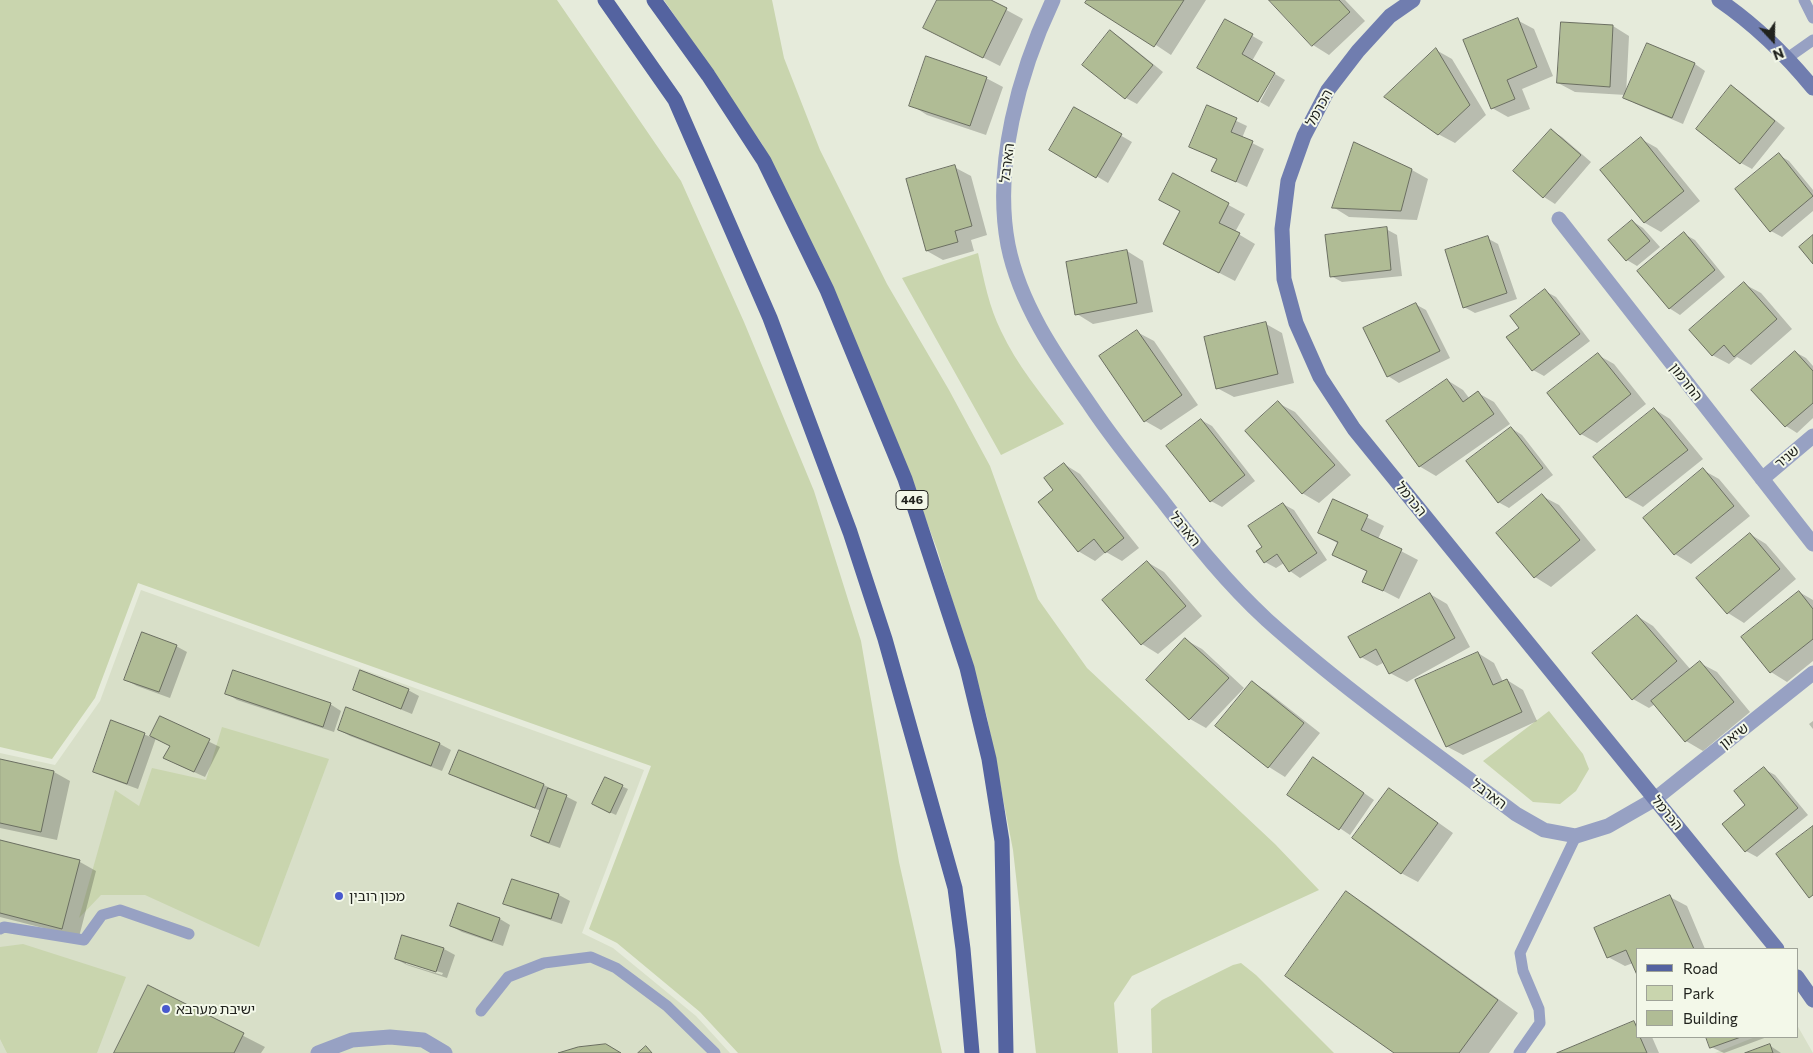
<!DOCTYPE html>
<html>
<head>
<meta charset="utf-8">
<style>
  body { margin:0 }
  #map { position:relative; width:1813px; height:1053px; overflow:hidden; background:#e6ebdb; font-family:Commissioner,sans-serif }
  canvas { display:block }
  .legend { position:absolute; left:1636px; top:948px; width:162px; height:90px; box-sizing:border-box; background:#f3f8e9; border:1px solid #9fa398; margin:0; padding:6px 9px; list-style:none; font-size:15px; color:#21231e }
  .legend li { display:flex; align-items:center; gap:10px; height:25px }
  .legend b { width:25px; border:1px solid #9fa398 }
  .north { position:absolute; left:1748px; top:15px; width:50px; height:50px; -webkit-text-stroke:4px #f3f8e9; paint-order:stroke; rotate:159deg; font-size:14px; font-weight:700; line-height:20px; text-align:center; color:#21231e }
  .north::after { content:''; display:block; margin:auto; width:18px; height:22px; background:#21231e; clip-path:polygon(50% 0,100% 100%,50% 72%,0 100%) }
</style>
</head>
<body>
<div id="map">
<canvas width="1813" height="1053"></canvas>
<ul class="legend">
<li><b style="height:6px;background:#5463a0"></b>Road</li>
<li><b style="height:14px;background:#c9d5ae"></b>Park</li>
<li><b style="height:14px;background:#b0bc95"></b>Building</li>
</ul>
<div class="north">N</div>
</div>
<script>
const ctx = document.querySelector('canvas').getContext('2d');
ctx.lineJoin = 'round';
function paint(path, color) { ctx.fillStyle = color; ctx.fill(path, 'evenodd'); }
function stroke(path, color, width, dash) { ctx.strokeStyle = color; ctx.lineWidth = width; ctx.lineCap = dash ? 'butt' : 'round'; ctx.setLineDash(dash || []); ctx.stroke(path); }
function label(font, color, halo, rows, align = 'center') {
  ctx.font = font + ' Commissioner,"Noto Sans Hebrew",sans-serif'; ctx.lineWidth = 4; ctx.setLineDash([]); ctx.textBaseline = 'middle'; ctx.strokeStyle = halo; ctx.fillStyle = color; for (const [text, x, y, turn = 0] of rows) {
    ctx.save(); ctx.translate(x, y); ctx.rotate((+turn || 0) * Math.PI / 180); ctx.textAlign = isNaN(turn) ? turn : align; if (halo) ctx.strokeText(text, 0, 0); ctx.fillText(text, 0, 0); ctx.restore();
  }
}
const built = new Path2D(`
  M141,590l503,180 -62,163 31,15 83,68 34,37h-730v-300l55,12 45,-64z
  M1797,1025l16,28h-98l40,-16h42z`);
const green = new Path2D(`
  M0,0h557l124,181 63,141 70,169 47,150 38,221 43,191h-204l-38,-41 -83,-69 -28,-14 62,-163 -513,-183 -43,115 -43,61 -52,-12z
  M664,0h108l12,58 36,92 67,134 62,106 41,76 48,133 49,69 188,176 44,46 -187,86 -18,27 4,50h-82l-23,-203 -26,-133 -50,-168 -53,-140 -65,-146 -57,-119z
  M978,253c6,27 11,54 23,78 16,34 40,63 63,93l-63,31 -99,-177z
  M1549,711l34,43 6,15 -13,22 -16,13 -27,-2 -50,-41z
  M222,727l107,32 -70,188 -114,-52h-44l-22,23 36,-128 24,16 13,-38 54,12z
  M23,944l103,33 -29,76h-90l-7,-14v-92z
  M1241,963l15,12 78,78h-182l-1,-44 11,-9 71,-35z`);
const shadow = new Path2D(`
  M938,0h50l35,19 -23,47 -75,-38z
  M1088,0h118l-35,55z
  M1271,0h74l20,21 -36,34 -16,-10z
  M1517,20l17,9 19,47 -31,13 8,20 -22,8 -16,-9z
  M1226,21l37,21 -11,19 6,39z
  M1613,26l16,10 -3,59 22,-50 47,19 10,7 -22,53 -47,-20 -11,-6 1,-3 -51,-3 -17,-9z
  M1111,32l10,6 42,34 -26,32 -11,-6 -42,-33z
  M1436,50l16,9 34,56 -31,28 -17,-9z
  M1275,74l10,6 -16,27 -9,-5z
  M986,78l17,9 -17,48 -59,-20 -16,-10z
  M1732,87l10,6 43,35 -33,41 -11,-6 -43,-34z
  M1207,107l40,19 -5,12 22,11 -17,38 -34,-16 5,-11 -28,-13z
  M1075,109l57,33 -24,41 -57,-34z
  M1551,130l11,7 29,25 -36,42 -11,-7 -29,-26z
  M1641,139l16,9 43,53 -39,31 -16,-9 -43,-53z
  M1779,155l10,6 24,29v21l-31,26 -11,-6z
  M954,167l17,9 16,59 -16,5 3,11 -31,9 -16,-9z
  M1412,170l16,9 -11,41 -68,-3 -16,-10z
  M1173,175l72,39 -10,18 20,12 -20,37 -54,-28 1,-41z
  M1632,221l11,7 17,19 -23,19 -10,-6z
  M1386,229l11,6 5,41 -60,6 -11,-6z
  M1684,234l11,6 30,37 -45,38 -11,-7z
  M1487,238l11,6 19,55 -42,14 -11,-6z
  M1127,251l16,10 10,51 -60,12 -16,-10z
  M1744,284l17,9 31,36 -41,36 -14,-8 -8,7 -17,-9z
  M1545,291l11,6 34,44 -46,35 -11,-6 -12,-42z
  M1415,304l11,6 24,48 -51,25 -11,-7z
  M1266,324l16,9 12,50 -60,14 -17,-9z
  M1137,332l17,9 44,64 -37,25 -16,-9z
  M1795,352l11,6 7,8v52l-16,15 -11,-7 -33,-36z
  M1598,355l16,9 32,40 -49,39 -16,-9z
  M1447,380l16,10 6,8 9,-5 16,9 16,22 -74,52 -17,-10z
  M1278,403l17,9 56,63 -32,28 -17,-10z
  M1654,409l16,10 33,40 -60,48 -16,-9 -33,-41z
  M1201,420l11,6 43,55 -33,26 -11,-6z
  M1511,428l11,7 31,40 -44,33 -11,-6z
  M1064,464l16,10 59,74 -17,13 -16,-9 -11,9 -17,-10 -23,-61z
  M1703,470l16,9 31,37 -59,48 -16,-10z
  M1542,496l17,9 37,45 -45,37 -16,-10 -37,-44z
  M1334,501l50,25 -6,13 40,21 -19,39 -35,-18 4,-9 -34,-17 5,-11 -20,-11z
  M1283,504l11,6 33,50 -27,18 -10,-7 -6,-8 -8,5 -11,-6 -2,-15z
  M1750,534l16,10 30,35 -52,44 -16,-10z
  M1147,562l17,10 38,44 -44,38 -16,-10z
  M1799,592l14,8v61l-26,21 -16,-10 -28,-35z
  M1430,594l17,10 23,43 -63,35 -17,-9 -5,-11 -8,4 -16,-9z
  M1637,616l16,10 38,44 9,-7 17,9 33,40 -47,39 -17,-10 -31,-37 -6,4 -16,-9z
  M1186,640l16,9 42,39 -38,40 -16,-9 -42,-39z
  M176,646l11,6 -17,46 -33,-12 -11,-6z
  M1478,653l16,10 9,19 4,-2 16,10 14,31 -74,34 -17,-9z
  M1252,682l16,10 52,41 -35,44 -16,-10 -52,-41z
  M354,689l54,1 11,6 -7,18 -47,-19z
  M226,693l104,11 11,7 -7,21 -97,-32z
  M347,709l93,35 11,6 -9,21 -92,-35 -11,-6z
  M160,718l60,29 -15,30 -29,-13 -5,-18 -15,-8 -18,51 -33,-12 -11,-6 18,-49 39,15z
  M1813,721v8l-4,-5z
  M459,752l85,33 33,17 -17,46 -17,-6 -11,-6 9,-25 -79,-31 -11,-7z
  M0,760l54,12 16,9 -13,59 -57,-12z
  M1324,765l50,35 -24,35 -61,-41z
  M1764,769l11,6 33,40 -51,42 -11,-6 1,-46z
  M606,779l22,10 -12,26 -18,-8z
  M1389,789l16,10 48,34 -35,49 -17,-9z
  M0,841l80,21 16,9 -17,66 -79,-20z
  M512,880l47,15 11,6 -8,23 -46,-15 -11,-6z
  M1346,893l21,12 151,108 -29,40h-93z
  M1670,897l17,9 18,43h-68l-4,14 -8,3 -17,-9z
  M459,905l41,14 10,6 -7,21 -41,-14 -11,-6z
  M403,936l41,13 11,6 -8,23 -40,-13 -11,-6zM406,962l37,11 -1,2 -36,-11z
  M148,987l117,60 -4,6h-146z
  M1634,1023l3,1v13h15l7,16h-99z
  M1707,1037h60l-43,16 -13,-6z
  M1769,1045l12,8h-32z`);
const building = new Path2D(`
  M937,0h54l16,8 -24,50 -60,-30z
  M1087,0h97l-30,47 -69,-44z
  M1269,0h70l11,12 -38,34z
  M1518,18l19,49 -30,13 8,19 -24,10 -28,-69z
  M1225,19l28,15 -11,20 33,19 -17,29 -61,-34z
  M1561,22l52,3 -3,62 -53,-4z
  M1110,30l43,35 -28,34 -43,-34z
  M1647,43l48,20 -23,55 -49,-20z
  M1436,48l34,57 -32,30 -54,-38z
  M926,56l61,21 -17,49 -61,-20z
  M1731,85l44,36 -35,43 -44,-35z
  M1207,105l30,13 -6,14 22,9 -17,41 -25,-11 6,-12 -28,-12z
  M1074,107l48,27 -26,44 -47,-28z
  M1551,129l30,26 -38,43 -30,-27z
  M1641,137l43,54 -40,32 -44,-53z
  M1354,142l58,27 -11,42 -69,-3z
  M1779,153l34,43 -43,36 -35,-43z
  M955,165l17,61 -17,5 3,11 -32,9 -20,-72z
  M1173,173l56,30 -10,20 21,10 -21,40 -56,-29 17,-33 -21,-11z
  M1632,220l18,21 -24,20 -18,-21z
  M1387,227l4,43 -61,7 -5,-42z
  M1684,232l31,38 -46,39 -32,-38z
  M1813,235v29l-14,-17z
  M1488,236l19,57 -44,15 -18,-58z
  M1127,250l10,53 -62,12 -9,-53z
  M1744,282l33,37 -43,38 -10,-12 -12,11 -23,-26z
  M1545,289l35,45 -48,37 -26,-34 13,-9 -9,-12z
  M1416,303l24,48 -53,26 -24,-49z
  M1266,322l12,52 -62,15 -12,-52z
  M1137,330l45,65 -38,27 -45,-66z
  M1795,351l18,20v32l-28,24 -34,-37z
  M1598,353l33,41 -51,41 -33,-42z
  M1447,379l16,23 15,-11 16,23 -75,53 -33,-46z
  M1278,401l57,64 -33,29 -57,-63z
  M1654,408l34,42 -62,48 -33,-41z
  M1201,419l44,56 -35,27 -44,-56z
  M1511,427l32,41 -45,35 -32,-42z
  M1064,463l60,75 -19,15 -11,-14 -16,13 -40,-50 15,-12 -9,-12z
  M1703,468l31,38 -60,49 -31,-37z
  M1542,494l38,46 -46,38 -38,-45z
  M1333,499l35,16 -7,15 41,19 -19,42 -21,-9 5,-11 -35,-16 6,-13 -20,-9z
  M1283,503l34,50 -28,19 -12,-18 -13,9 -8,-12 6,-4 -14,-21z
  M1750,533l30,36 -53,45 -31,-36z
  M1147,561l39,45 -45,39 -39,-45z
  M1799,591l14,18v30l-43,34 -29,-36z
  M1430,593l25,45 -66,36 -13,-25 -16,9 -12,-21z
  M1637,615l40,46 -45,39 -40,-47z
  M142,632l35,13 -18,47 -35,-12z
  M1185,638l44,40 -40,42 -43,-40z
  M1478,652l15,33 14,-6 15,33 -76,35 -31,-67z
  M1700,661l34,41 -49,40 -34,-41z
  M233,670l98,33 -8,24 -98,-33z
  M360,670l49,19 -8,20 -48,-19z
  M1252,681l52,42 -36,45 -53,-42z
  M346,707l94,36 -9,23 -93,-36z
  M160,716l50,23 -16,33 -31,-14 7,-12 -20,-10z
  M111,720l34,13 -18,51 -34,-12z
  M459,750l85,34 -9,24 -86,-34z
  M1313,757l51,36 -25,37 -52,-35z
  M0,759l54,12 -13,61 -41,-9z
  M1764,767l34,41 -53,44 -23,-28 23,-19 -11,-14z
  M605,777l18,8 -13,28 -18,-9z
  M548,788l19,7 -18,48 -18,-7z
  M1389,788l49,35 -37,51 -49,-36z
  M1813,826v69l-4,3 -33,-44z
  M0,840l80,20 -18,69 -62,-16z
  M512,879l47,15 -8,25 -48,-15z
  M1346,891l152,109 -39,53h-65l-109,-77z
  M1670,895l24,54h-57v26l-11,-25 -19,8 -13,-30z
  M458,903l42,15 -8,23 -42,-15z
  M402,935l42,13 -8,24 -41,-13z
  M148,985l96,48 -10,20h-120z
  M1634,1021l3,7v9h3l7,16h-90z
  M1706,1037h35l-31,11z
  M606,1044l15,9h-63l20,-6z
  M1770,1044l3,9h-28z
  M646,1046l6,7h-14z`);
const lane = new Path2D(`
  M1804,0l9,18
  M1786,59l27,-19
  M0,929l4,-2 80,13 18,-25 18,-5 69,24
  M481,1011l27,-34 36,-14 47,-6 25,11 51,38 48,47
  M1519,1053l21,-30 -1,-14 -16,-38 -3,-18 56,-117`);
const street = new Path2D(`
  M1053,0c-34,72 -60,166 -45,245 12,60 48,111 82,160 22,33 47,64 72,95 33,43 65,83 105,120 78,70 165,131 249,194l28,16 32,6 32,-10 47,-27 158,-126
  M1559,219l254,325
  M1762,479l51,-43
  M318,1053l34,-13 38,-3 33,3 22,13`);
const secondary = new Path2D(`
  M1413,0l-23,16 -32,35 -30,39 -24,46 -16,45 -6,48 2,50 12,44 24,54 34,52 423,520
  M1719,0c35,24 67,55 94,88
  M1797,977l16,23`);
const primary = new Path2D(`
  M605,0l70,100 95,218 80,214 35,107 70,249 8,61 9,104
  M654,0l54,75 56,86 63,129 78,189 62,189 22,91 13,82 4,212`);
const markers = [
  [339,896,5,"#4859ce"],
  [166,1009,5,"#4859ce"]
];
const shields = [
  [912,500,32]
];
const shieldNames = [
  ["446",912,500]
];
const streetNames = [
  ["הכרמל",1319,108,-61],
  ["הארבל",1007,163,-83],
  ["החרמון",1686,382,52],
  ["שניר",1787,457,-40],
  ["הכרמל",1411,499,51],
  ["הארבל",1185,529,52],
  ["שיאון",1734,736,-38],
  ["הארבל",1489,794,37],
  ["הכרמל",1667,813,51]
];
const poiNames = [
  ["מכון רובין",349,896],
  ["ישיבת מערבא",176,1009]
];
paint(built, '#d8dfc8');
paint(green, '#c9d5ae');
paint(shadow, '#0003');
paint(building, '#b0bc95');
stroke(building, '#6b6f61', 1);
stroke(lane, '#97a1c3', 11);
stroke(street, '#97a1c3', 15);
stroke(secondary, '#707daf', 15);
stroke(primary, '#5463a0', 15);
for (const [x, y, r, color] of markers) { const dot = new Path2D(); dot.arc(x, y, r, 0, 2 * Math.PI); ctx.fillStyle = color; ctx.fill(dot); stroke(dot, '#f3f8e9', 2); }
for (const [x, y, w] of shields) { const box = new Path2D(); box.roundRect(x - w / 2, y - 9.5, w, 19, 4); ctx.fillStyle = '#f3f8e9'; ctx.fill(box); stroke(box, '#21231e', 1); }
label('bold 12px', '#21231e', null, shieldNames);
label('14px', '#21231e', '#f3f8e9', streetNames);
label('14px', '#21231e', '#f3f8e9', poiNames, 'left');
</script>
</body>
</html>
